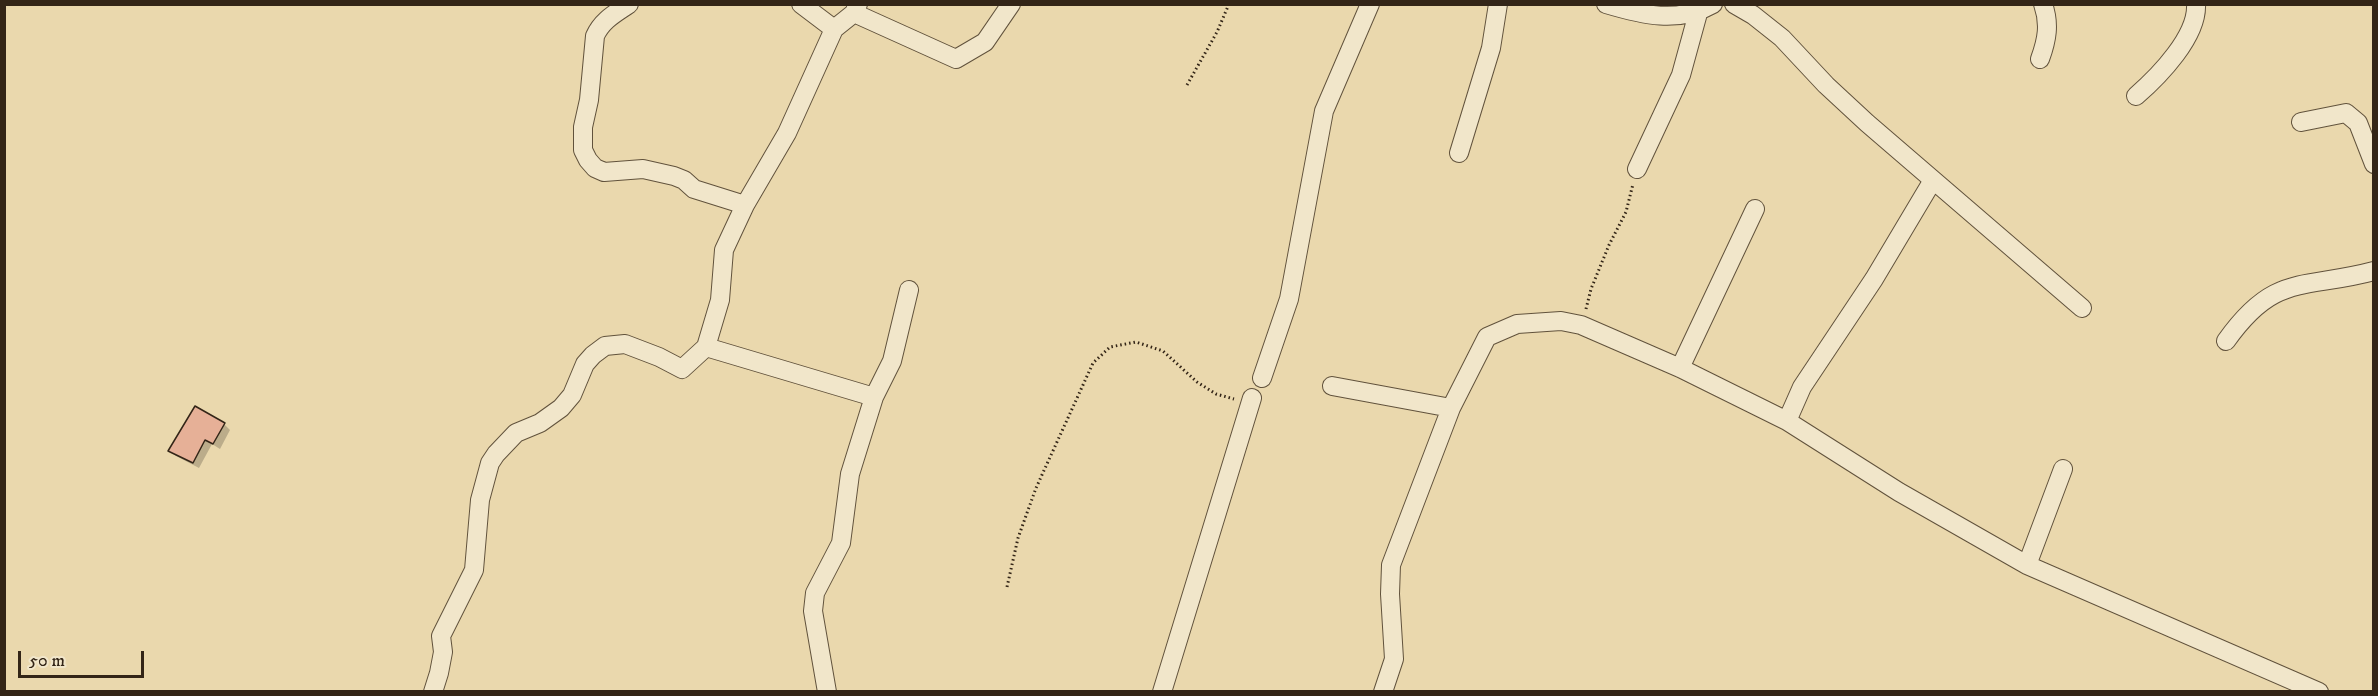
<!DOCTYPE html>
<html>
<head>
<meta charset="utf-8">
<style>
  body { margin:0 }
  #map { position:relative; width:2378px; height:696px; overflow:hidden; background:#ead8ad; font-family:"IM FELL DW Pica",serif }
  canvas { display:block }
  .frame { position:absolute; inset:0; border:6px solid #332517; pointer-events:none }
  .scale { position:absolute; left:18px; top:651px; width:126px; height:27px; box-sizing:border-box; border:3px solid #332517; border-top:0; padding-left:8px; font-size:18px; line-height:21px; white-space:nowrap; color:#332517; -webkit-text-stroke:4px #f1e6ca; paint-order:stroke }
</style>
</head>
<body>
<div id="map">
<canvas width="2378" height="696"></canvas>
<div class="frame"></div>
<div class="scale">50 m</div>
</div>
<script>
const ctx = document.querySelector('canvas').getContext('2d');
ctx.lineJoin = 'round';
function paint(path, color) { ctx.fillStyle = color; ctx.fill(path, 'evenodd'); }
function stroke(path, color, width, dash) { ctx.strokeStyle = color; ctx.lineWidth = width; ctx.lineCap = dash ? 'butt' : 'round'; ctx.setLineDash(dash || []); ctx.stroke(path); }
const shadow = new Path2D(`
  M195,408l29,16 6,6 -10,19 -8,-5 -13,24 -23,-12 -6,-5z`);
const building = new Path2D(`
  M195,406l30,17 -12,21 -8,-4 -12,23 -25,-12z`);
const path = new Path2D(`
  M1187,85l30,-53 12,-28
  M1586,309l5,-20 18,-44 17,-33 7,-28
  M1007,587l11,-49 18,-50 57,-125 17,-16 26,-5 27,9 34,31 19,12 18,5`);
const minor = new Path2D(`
  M801,4l33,25
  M1606,4c37,11 72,20 107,0
  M1734,4l19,11 29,23 44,47 41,38 215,185
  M854,13l102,46 29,-17 26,-38
  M2040,59c7,-19 10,-35 3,-55
  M2136,96c23,-20 62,-60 60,-92
  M2301,122l45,-9 12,10 16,41
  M1459,153l32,-105 7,-44
  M1637,169l44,-94 17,-62
  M745,205l42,-72 47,-104 20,-16 4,-9
  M2226,341c49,-69 77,-51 148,-70
  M706,347l168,50
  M1680,368l75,-159
  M1262,378l27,-79 35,-188 46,-107
  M1332,386l119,22 36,-71 30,-13 44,-3 20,4 99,43 107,53 15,-34 72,-108 59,-99
  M1787,421l112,71 128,73 292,127
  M2027,565l36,-96
  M433,692l6,-19 4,-21 -2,-16 33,-66 6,-70 10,-37 6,-9 20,-21 24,-10 21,-15 11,-13 13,-31 8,-9 12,-9 20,-2 34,13 23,12 24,-22 14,-47 4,-50 21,-45 -51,-16 -10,-9 -10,-4 -31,-7 -39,3 -9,-4 -7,-8 -5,-10v-23l6,-27 6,-64c7,-16 21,-23 34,-32
  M827,692l-14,-81 2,-18 26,-50 9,-69 24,-77 18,-36 17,-71
  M1162,692l90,-294
  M1383,692l11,-33 -4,-65 1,-29 60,-157`);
paint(shadow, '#0003');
paint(building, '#e6b097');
stroke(building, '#332517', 1.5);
stroke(minor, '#61523c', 20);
stroke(path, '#332517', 3, [1.5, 3]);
stroke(minor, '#f1e6ca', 18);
</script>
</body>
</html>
